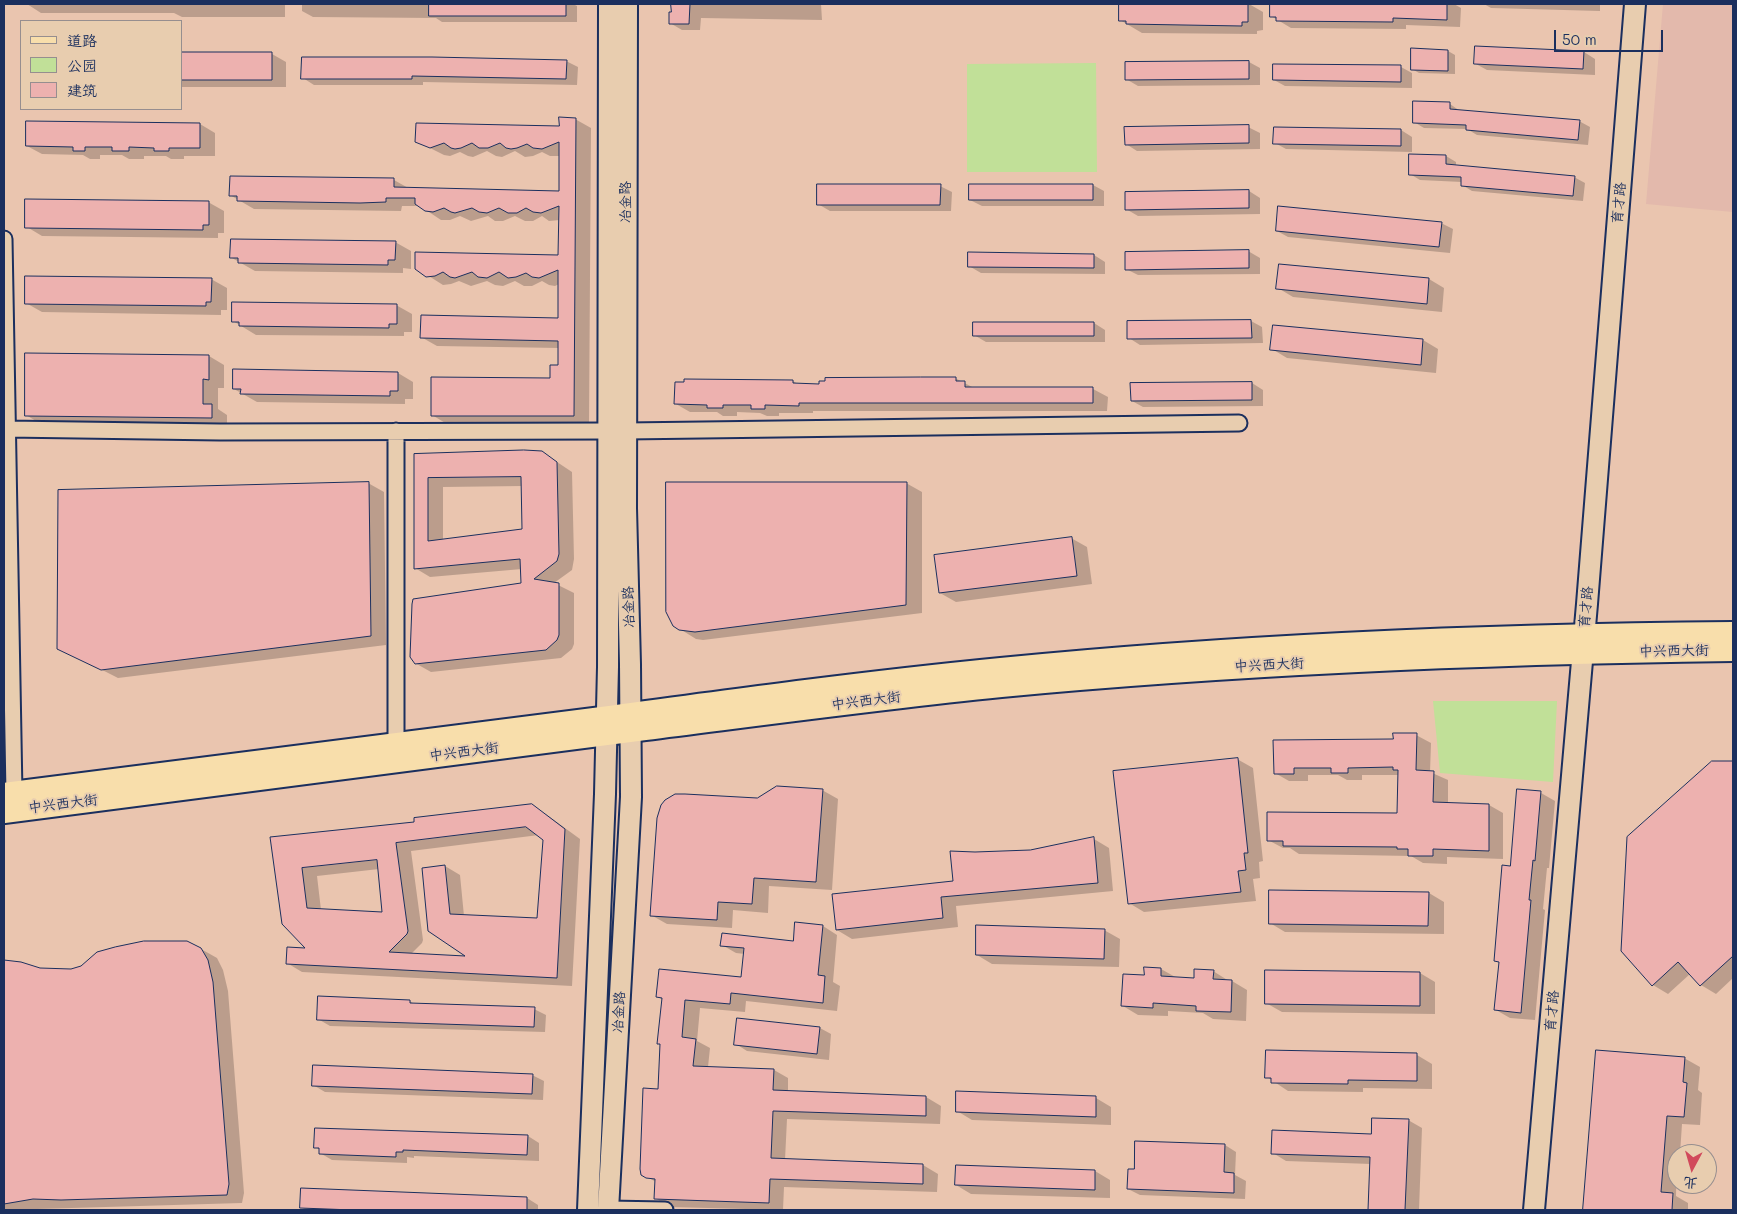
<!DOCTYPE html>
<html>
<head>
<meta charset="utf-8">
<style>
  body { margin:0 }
  #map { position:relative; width:1737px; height:1214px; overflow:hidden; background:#eac5af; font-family:Mali,"LXGW WenKai TC",sans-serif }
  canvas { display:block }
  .frame { position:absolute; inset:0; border:5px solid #1b2f5e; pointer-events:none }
  .legend { position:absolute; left:20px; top:20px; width:162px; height:90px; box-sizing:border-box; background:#e8cdaf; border:1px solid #968e8f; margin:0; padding:6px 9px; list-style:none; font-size:15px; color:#1b2f5e }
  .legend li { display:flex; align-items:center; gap:10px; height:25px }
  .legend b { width:25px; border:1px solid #968e8f }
  .north { position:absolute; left:1667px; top:1144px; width:50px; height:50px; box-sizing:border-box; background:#e8cdaf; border:1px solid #968e8f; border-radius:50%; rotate:186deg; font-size:14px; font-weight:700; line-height:20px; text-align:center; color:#1b2f5e }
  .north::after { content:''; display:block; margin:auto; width:18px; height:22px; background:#d1495b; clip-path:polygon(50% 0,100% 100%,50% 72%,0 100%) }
  .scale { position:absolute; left:1554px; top:30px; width:109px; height:22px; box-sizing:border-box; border:2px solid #1b2f5e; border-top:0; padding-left:6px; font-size:15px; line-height:18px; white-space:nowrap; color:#1b2f5e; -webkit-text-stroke:4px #e8cdaf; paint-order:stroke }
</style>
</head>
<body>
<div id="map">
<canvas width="1737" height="1214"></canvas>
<div class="frame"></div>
<ul class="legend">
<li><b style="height:6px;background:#f8deab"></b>道路</li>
<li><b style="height:14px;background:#c1e098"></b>公园</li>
<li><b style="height:14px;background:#edb1af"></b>建筑</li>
</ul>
<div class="north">北</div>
<div class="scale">50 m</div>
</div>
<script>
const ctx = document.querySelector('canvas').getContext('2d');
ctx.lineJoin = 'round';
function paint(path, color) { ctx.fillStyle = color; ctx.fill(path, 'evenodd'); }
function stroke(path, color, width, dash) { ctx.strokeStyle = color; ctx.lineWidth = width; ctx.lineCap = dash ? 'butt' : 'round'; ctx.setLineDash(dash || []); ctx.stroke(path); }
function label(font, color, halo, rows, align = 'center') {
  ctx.font = font + ' Mali,"LXGW WenKai TC",sans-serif'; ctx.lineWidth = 4; ctx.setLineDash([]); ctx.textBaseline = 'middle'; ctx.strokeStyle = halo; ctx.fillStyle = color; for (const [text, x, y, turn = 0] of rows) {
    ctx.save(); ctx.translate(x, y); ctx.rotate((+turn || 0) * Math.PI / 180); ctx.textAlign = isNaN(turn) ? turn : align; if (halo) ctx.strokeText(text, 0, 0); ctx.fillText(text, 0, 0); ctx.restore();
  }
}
const built = new Path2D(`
  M1663,4h70v208l-87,-8z`);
const green = new Path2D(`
  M1096,63l1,109h-130v-108z
  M1433,701h124l-4,81 -113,-9z`);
const shadow = new Path2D(`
  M27,4h258v13h-103l-8,-4h-133z
  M302,4h271l4,2v16h-135l-6,-4 -123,-1 -11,-6z
  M673,4h148l1,16 -121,-2 -1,12h-18l-12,-7z
  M1121,4h128l14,8v18l-6,1v3l-115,-1 -22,-13z
  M1271,4h183l7,4 -1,19 -54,-2v4l-115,-1 -20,-12z
  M1484,4h116v7l-109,-3z
  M1477,47l107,5 11,7v16l-108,-5 -11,-6z
  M1448,51l7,4v19l-36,-1 -7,-4z
  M181,53l91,1 14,8v25h-105z
  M566,61l12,6 -1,18 -154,-3v3h-109l-11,-7z
  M1249,62l11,6v17l-122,1 -12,-7z
  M1401,67l11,6v15l-127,-2 -11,-6z
  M1450,104l10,7 119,10 11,6 -2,18 -111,-10 -10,-6 -43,-1 -10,-6z
  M575,119l16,9 -2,296h-142l-15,-9 120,-36 7,-13v-18l-122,-2 -16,-9 138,-17v-36l-4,2 -6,-1 -7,-4 -10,5h-8l-9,-5 -12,5 -8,-1 -8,-4 -16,5 -12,-5 -8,3 -8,1 -27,-17 144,-11v-37l-11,1 -7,-5 -9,5h-8l-10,-5 -12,5h-8l-7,-5 -17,5 -11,-5 -10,4h-9l-21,-14h-18l-1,5 -147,-2 -24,-14 1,-17 163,2 16,9 150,3v-36h-10l-8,-4 -9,4 -8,1 -10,-6 -13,6 -6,-1 -9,-5 -14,6 -5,-1 -8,-4 -10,4 -6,-1 -28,-14 144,-13z
  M200,124l15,9v23h-31v3h-13l-5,-3h-22v3h-15l-7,-4h-22v4h-10l-7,-4 -41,-1 -15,-8z
  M1248,127l12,6v16l-123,2 -11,-7z
  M1401,130l11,7v15l-126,-3 -11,-6z
  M1410,155l36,1 10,6v5l118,10 11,6 -2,18 -111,-10 -10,-6v-3l-42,-2 -10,-6z
  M1093,185l11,6v15h-122l-12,-6z
  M940,186l12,6 -1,19h-121l-12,-7z
  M1249,191l11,7v16l-122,2 -12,-7z
  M208,202l16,9v22h-6v5l-176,-2 -15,-9z
  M1441,223l12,6 -3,24 -162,-16 -11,-6z
  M395,242l16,9v18l-8,-1v5l-148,-2 -23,-13z
  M1248,251l12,7v16l-122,1 -12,-6z
  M1094,255l11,7v12l-124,-1 -12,-7z
  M211,279l16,9v22h-6v5l-179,-3 -16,-9z
  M1429,279l15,9 -2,24 -149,-15 -15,-9z
  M396,305l16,9v18h-8v4l-148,-1 -23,-14z
  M1251,321l11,6 1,16 -123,2 -11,-7z
  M1094,323l11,7v12h-119l-12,-7z
  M1423,340l15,9 -2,24 -149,-15 -15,-9z
  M26,354l183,2 15,9v23h-6v21l9,6v12l-186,-3 -15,-9z
  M398,373l15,9v17h-8v5l-148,-2 -23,-13z
  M955,378l19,10 119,1 15,8 -1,14h-294v2h-34v3h-12l-7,-3 -23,-1v4h-14l-6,-4h-27l-14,-8 117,-23 6,4h21z
  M1252,383l11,7v16l-120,1 -11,-6z
  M542,452l30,20 2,87 -2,11 -18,13 20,10v51l-2,5 -11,9 -130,14 -16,-9 107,-79v-15l-92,8 -15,-9v-113zM523,486v44l-80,10v-53z
  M368,483l16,9 2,153 -268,33 -59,-30z
  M906,483l16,9v121l-219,27 -7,-1 -16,-10z
  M1071,538l16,9 5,37 -136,18 -16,-9z
  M1416,735l15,8 -1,29 18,8v24l41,1 14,8v46l-56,-2v7l-24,-1 -12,-7 -112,-2 -9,-6h-7l-15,-8 131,-26v-39h-37v5h-15l-9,-5h-30v6h-19l-14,-8z
  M1237,759l16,9 10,93 -4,1 1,16 -7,1 3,22 -112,11 -15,-9z
  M1712,762l21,1v215l-17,16 -15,-9 -11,-11 -22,20 -15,-9z
  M822,790l16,9 -6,91 -63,-4 -1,27 -35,-3 -1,18 -65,-4 -16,-9 106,-115z
  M1518,790l23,3 14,8 -6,67h-2l-4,41 2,1 -10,110 -25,-2 -14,-8 4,-47 -5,-3 16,-93z
  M532,806l15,9 33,24 -8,147 -270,-14 -15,-9 21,-14 -37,-111 145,-15zM539,835l5,4 -6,81 -74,-4 -4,-41 -15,-9 -15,65 40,26 -59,-3 11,-11 1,-3 -12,-89zM379,869l5,44 -63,-3 -4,-34z
  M1094,839l15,9 4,43 -157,15 2,21 -106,12 -15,-9 118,-48 20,-29 55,-1z
  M1429,893l15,9v32l-159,-2 -15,-9z
  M823,926l14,9 -4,47 7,4 -3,25 -91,-10 -1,11 -45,-4 -3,33 13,7 -2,19 66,3 14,8v14l138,5 15,9 -1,18 -153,-5 -2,41 138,5 15,9 -1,18 -153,-5 -1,23 -113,-3 -15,-9 1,-16 -14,-8 17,-84 2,-45 -2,-1 4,-44 -5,-3 84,-18 3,-25 -9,-1 -14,-8 73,-2z
  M1104,930l16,9 -1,28 -127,-3 -15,-9z
  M201,949l16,9 6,12 5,21 16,202 -2,10 -238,7v-248l36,7 31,1z
  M1161,969l16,9 18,1 18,-8 16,10h3l15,9 -1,31 -33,-2 -10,-6 -35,-2v5l-30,-1 -15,-9 22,-29z
  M1420,973l15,9v32l-153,-2 -16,-9z
  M410,1001l4,3 120,5 12,6 -1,17 -215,-6 -12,-7z
  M738,1019l82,9 11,6 -2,26 -82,-9 -11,-7z
  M1597,1051l87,7 16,9 -2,23 4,3 -2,32 -18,-1 -2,30h-3l-1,42 12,7v7h-104z
  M1417,1055l15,9v25l-69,-1v4l-75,-1 -21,-14z
  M532,1075l12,6 -1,19 -218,-8 -12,-7z
  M1096,1098l15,9v18l-139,-5 -15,-9z
  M1408,1120l14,8 -3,82h-50l2,-46 -85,-3 -13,-8 99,-18z
  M528,1136l11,7v18l-125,-5v2l-7,-1v6l-75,-3 -12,-7v-3l-5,-3z
  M1225,1145l11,7 -1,23 11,6 -1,18 -105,-4 -12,-6 7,-19z
  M957,1166l138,5 15,9v18l-139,-4 -15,-9z
  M527,1198l11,7v5h-232l-5,-3z`);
const building = new Path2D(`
  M429,4h137v12h-137z
  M671,4h19l-1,20h-20v-12h2z
  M1119,4h129v18h-6v4l-116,-2v-3h-7z
  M1270,4h177v16l-54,-2v4l-117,-1v-4h-6z
  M1475,46l109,5 -1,18 -109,-5z
  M1411,48l37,2v21l-37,-1z
  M181,52h91v28h-91z
  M302,57h130l135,3 -1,19 -154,-3v3h-111z
  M1249,61v18l-124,1v-18z
  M1273,64l128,1v17l-128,-2z
  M1413,101l37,1v7l130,11 -2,20 -112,-10v-5l-53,-2z
  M559,117l17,1 -2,298h-143v-39l119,1v-13h8v-24l-138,-3 1,-23 137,3v-48l-19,8 -7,-1 -6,-4 -10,4 -8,1 -9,-6 -12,6 -9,-1 -6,-5 -17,6 -5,-1 -7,-5 -8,4 -9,1 -11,-8v-17l143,3 1,-49 -18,7 -8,-1 -7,-4 -9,5h-9l-9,-5 -12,5 -8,-1 -7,-4 -17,5 -4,-1 -7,-4 -11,4 -8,-1 -10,-7v-6h-29v4l-26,1 -123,-2v-5h-8l1,-20 164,2v9l165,4v-49l-17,7 -9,-1 -6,-4 -10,4 -6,1 -5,-1 -6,-5 -12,5h-9l-7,-5 -11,5 -6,1 -4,-1 -7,-5 -14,5 -15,-6 1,-19 143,3z
  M26,121l174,2v25h-31v3h-15v-3l-25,-1v4h-17v-4h-27v4h-12v-4l-47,-1z
  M1249,125v18l-124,2 -1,-18z
  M1274,127l127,2v17l-128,-2z
  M1409,154l37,1v9l129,12 -2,20 -112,-10v-9l-52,-2z
  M817,184h124l-1,21h-123z
  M969,184h124v16h-124z
  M1249,190v18l-124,2v-18z
  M25,199l184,2v24h-6v5l-178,-2z
  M1278,206l164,16 -3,25 -163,-16z
  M231,239l165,2 -1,19h-7v5l-150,-2v-5h-8z
  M1249,250v18l-124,2v-18z
  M968,252l126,2v14l-126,-1z
  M1279,264l150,14 -2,26 -151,-15z
  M25,276l187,2 -1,24h-5v4l-181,-2z
  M232,302l165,2v20h-8v4l-150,-2v-4h-7z
  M1251,320l1,18 -125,1v-18z
  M973,322h121v14h-121z
  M1273,325l150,14 -2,26 -151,-15z
  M25,353l184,2v25l-6,-1v25h9v14l-187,-2z
  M233,369l165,3v19h-8v5l-150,-2 1,-5h-8z
  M921,377h35v4h9v6h128v16h-294v3l-34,-1v4h-14v-4h-28v3h-16v-3l-33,-1 1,-22h9v-3l109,1v3l26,1v-3h6v-3z
  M1252,382v18l-121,1 -1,-18z
  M524,450l18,1 15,11 2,92 -2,7 -23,18 25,4v52l-2,5 -11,10 -131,14 -5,-7 2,-53 1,-5 108,-16 -1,-24 -106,10v-115zM521,477l1,52 -94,12v-63z
  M369,482l2,154 -270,34 -44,-21 1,-159z
  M666,482h241l-1,123 -211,27 -16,-2 -6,-4 -7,-14z
  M1072,537l5,39 -138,17 -5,-38z
  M1393,733h24l-1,37 18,1 -1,31 56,2v47l-56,-2v7h-25v-7h-11v-2l-114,-1v-5h-16v-29l130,1 1,-43h-5v-3l-45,1v5h-17v-5h-37v6h-20l-1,-34 120,-1z
  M1238,758l10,95h-4l2,17 -8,1 3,21 -113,12 -15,-133z
  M1712,761h21v195l-33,30 -22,-24 -26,24 -31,-35 6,-114z
  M777,786l46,3 -7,93 -62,-4 -2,26 -34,-2 -1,18 -67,-4 7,-98 4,-13 4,-5 10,-6h10l72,4z
  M1517,789l24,2 -6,70 -2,-1 -4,40h2l-10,113 -27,-3 5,-48 -5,-1 8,-96 8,1z
  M532,804l33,25 -8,149 -271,-14 1,-17 18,1 -23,-24 -12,-87 144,-15v-4zM526,827l17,13 -6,78 -87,-4 -5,-49 -23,3 6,63 37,25 -76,-4 18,-18 1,-3 -12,-88zM377,860l5,52 -75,-4 -5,-40z
  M1094,837l4,46 -157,14 2,21 -107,12 -4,-36 121,-13 -3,-30 25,1 55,-2z
  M1269,890l160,2 -1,34 -159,-2z
  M795,922l28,3 -5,50 7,1 -2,27 -92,-10 -1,11 -45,-4 -3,37 14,2 -3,27 81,3 -1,21 153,6v20l-153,-5 -2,47 152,6v20l-153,-5 -1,24 -115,-4 1,-20 -9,-1 -5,-3 -1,-6 3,-81 15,1 2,-45h-3l5,-46 -6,-1 3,-28 82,8 3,-29 -24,-2 2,-13 71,8z
  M976,925l129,4 -1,30 -128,-4z
  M144,941h43l14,7 7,12 5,22 16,202 -2,11 -166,5 -28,-1 -29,5v-244l17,2 19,6 31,1 10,-3 16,-14 18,-5z
  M1144,967l17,1v8l33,2v-9l20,1 -1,9 19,1 -1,32 -35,-1v-5l-43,-3v5l-32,-2 2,-32 21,1z
  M1265,970l155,2v34l-155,-2z
  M318,996l92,4v3l125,4 -1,20 -217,-7z
  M737,1018l83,9 -3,27 -83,-9z
  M1266,1050l151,3v28l-69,-1v4l-77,-1v-5h-6z
  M1596,1050l89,7 -2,25 4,1 -3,34 -17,-1 -6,76 12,1 -1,17h-89z
  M313,1065l220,9 -1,20 -220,-8z
  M956,1091l140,5v21l-140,-5z
  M1372,1118l37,1 -4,91h-37l2,-53 -99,-3 1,-24 99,4z
  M315,1128l213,7 -1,20 -124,-5v2h-7v5l-77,-3v-6h-5z
  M1135,1141l90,3 -1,28 10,1v20l-107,-4 1,-20h6z
  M956,1165l139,5v20l-140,-5z
  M301,1188l226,9v13h-174l-53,-2z`);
const street = new Path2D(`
  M4,239l10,554
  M7,429l213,3 388,-1
  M396,431v313
  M626,431l613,-8
  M608,1209l57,1`);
const secondary = new Path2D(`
  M588,1210l17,-416 3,-127 1,-663
  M608,1210l23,-413 -1,-133 -4,-156 1,-504
  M1534,1210l53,-606 48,-600`);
const primary = new Path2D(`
  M4,794c199,-25 398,-51 598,-76 133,-18 265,-36 399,-49 243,-24 488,-34 732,-36
  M4,812c213,-28 427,-55 641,-83 119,-15 237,-31 356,-43 243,-23 487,-33 732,-36`);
const streetNames = [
  ["冶金路",626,202,-90],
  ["育才路",1619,203,-85],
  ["冶金路",629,607,-92],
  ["育才路",1586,607,-85],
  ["中兴西大街",1674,651,-1],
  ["中兴西大街",1269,665,-3],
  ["中兴西大街",866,701,-7],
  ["中兴西大街",464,752,-7],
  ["中兴西大街",63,804,-7],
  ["育才路",1552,1011,-85],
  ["冶金路",619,1012,-87]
];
paint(built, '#e3b9ac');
paint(green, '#c1e098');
paint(shadow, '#0003');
paint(building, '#edb1af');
stroke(building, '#1b2f5e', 1);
stroke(street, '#1b2f5e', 19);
stroke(secondary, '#1b2f5e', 24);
stroke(primary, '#1b2f5e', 26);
stroke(street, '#e8cdaf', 15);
stroke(secondary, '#e8cdaf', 20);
stroke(primary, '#f8deab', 22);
label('14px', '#1b2f5e', '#e8cdaf', streetNames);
</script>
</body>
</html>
